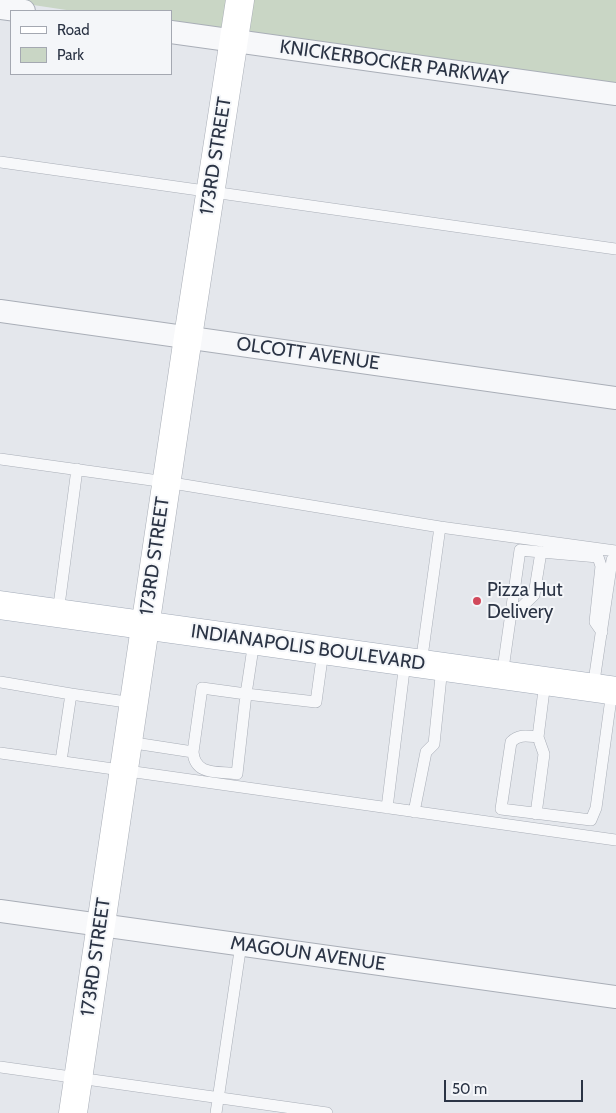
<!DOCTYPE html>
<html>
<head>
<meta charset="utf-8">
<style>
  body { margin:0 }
  #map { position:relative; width:616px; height:1113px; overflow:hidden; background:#e4e7ec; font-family:Cabin,sans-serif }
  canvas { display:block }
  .legend { position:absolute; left:10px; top:10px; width:162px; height:65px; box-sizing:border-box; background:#f4f6f9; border:1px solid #a4a8b1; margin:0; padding:6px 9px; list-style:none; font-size:15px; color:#2b3445 }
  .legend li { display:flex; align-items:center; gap:10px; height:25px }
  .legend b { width:25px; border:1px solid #a4a8b1 }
  .scale { position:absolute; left:444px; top:1080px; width:139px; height:22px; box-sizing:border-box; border:2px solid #2b3445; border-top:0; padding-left:6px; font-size:15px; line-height:18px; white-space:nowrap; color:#2b3445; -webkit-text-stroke:4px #f4f6f9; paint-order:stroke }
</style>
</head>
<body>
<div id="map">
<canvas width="616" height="1113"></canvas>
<ul class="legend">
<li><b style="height:6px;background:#fff"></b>Road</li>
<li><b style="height:14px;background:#c9d6c5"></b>Park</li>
</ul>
<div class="scale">50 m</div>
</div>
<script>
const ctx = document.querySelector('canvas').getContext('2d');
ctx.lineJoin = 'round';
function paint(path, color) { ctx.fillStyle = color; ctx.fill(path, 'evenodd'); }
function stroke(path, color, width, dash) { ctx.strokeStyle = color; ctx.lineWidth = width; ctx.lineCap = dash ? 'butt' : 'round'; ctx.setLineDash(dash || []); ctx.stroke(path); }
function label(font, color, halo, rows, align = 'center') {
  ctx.font = font + ' Cabin,sans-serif'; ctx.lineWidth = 4; ctx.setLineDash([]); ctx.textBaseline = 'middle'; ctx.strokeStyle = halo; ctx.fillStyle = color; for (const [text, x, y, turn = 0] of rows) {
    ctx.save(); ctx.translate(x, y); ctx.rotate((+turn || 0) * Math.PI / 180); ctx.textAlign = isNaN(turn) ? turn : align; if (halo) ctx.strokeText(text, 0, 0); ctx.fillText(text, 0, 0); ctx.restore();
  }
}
const green = new Path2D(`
  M0,0h616v88l-445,-63v-14h-98z`);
const lane = new Path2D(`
  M0,162l616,87
  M0,459l166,23 274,45 176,24
  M58,613l19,-144
  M511,617l23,-22 7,-43 57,5 3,9 -6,56 7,10
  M421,664l19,-137
  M502,676l18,-126 21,2
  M0,682l71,12
  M593,688l19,-128
  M538,737c-11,-1 -19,-3 -27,5l-10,67 90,11 5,-12 16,-117
  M128,742l65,10 9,-64 44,6 8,-53
  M193,752c2,24 25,19 44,22l9,-80 70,8 7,-51
  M0,753l616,87
  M61,761l10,-67 62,9
  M387,808l18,-146
  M414,812l12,-60 8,-8 8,-77
  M536,814l8,-60 -6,-17 7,-55
  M0,1067l327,46
  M216,1113l25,-169`);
const street = new Path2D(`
  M0,8l24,3
  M171,32l445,62
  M0,311l616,87
  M0,911l616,86`);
const secondary = new Path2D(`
  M73,1113l115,-776 52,-337`);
const primary = new Path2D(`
  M0,605l616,86`);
const markers = [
  [477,601,5,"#d1495b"]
];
const streetNames = [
  ["KNICKERBOCKER PARKWAY",394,63,8],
  ["173RD STREET",216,156,-81],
  ["OLCOTT AVENUE",308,354,8],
  ["173RD STREET",155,556,-82],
  ["INDIANAPOLIS BOULEVARD",308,648,8],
  ["MAGOUN AVENUE",308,954,8],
  ["173RD STREET",96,957,-82]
];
const poiNames = [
  ["Pizza Hut",487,590],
  ["Delivery",487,612]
];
paint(green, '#c9d6c5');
stroke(lane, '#a9aeb7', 12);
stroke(street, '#a9aeb7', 24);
stroke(secondary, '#a9aeb7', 29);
stroke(primary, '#a3abb8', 29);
stroke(lane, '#f7f8fa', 11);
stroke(street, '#f7f8fa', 22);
stroke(secondary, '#fff', 28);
stroke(primary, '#fff', 28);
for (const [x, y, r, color] of markers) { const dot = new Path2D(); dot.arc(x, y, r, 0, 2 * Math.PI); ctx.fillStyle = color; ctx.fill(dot); stroke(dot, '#f4f6f9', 2); }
label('19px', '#2b3445', '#f4f6f9', streetNames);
label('19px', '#2b3445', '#f4f6f9', poiNames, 'left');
</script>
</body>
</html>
